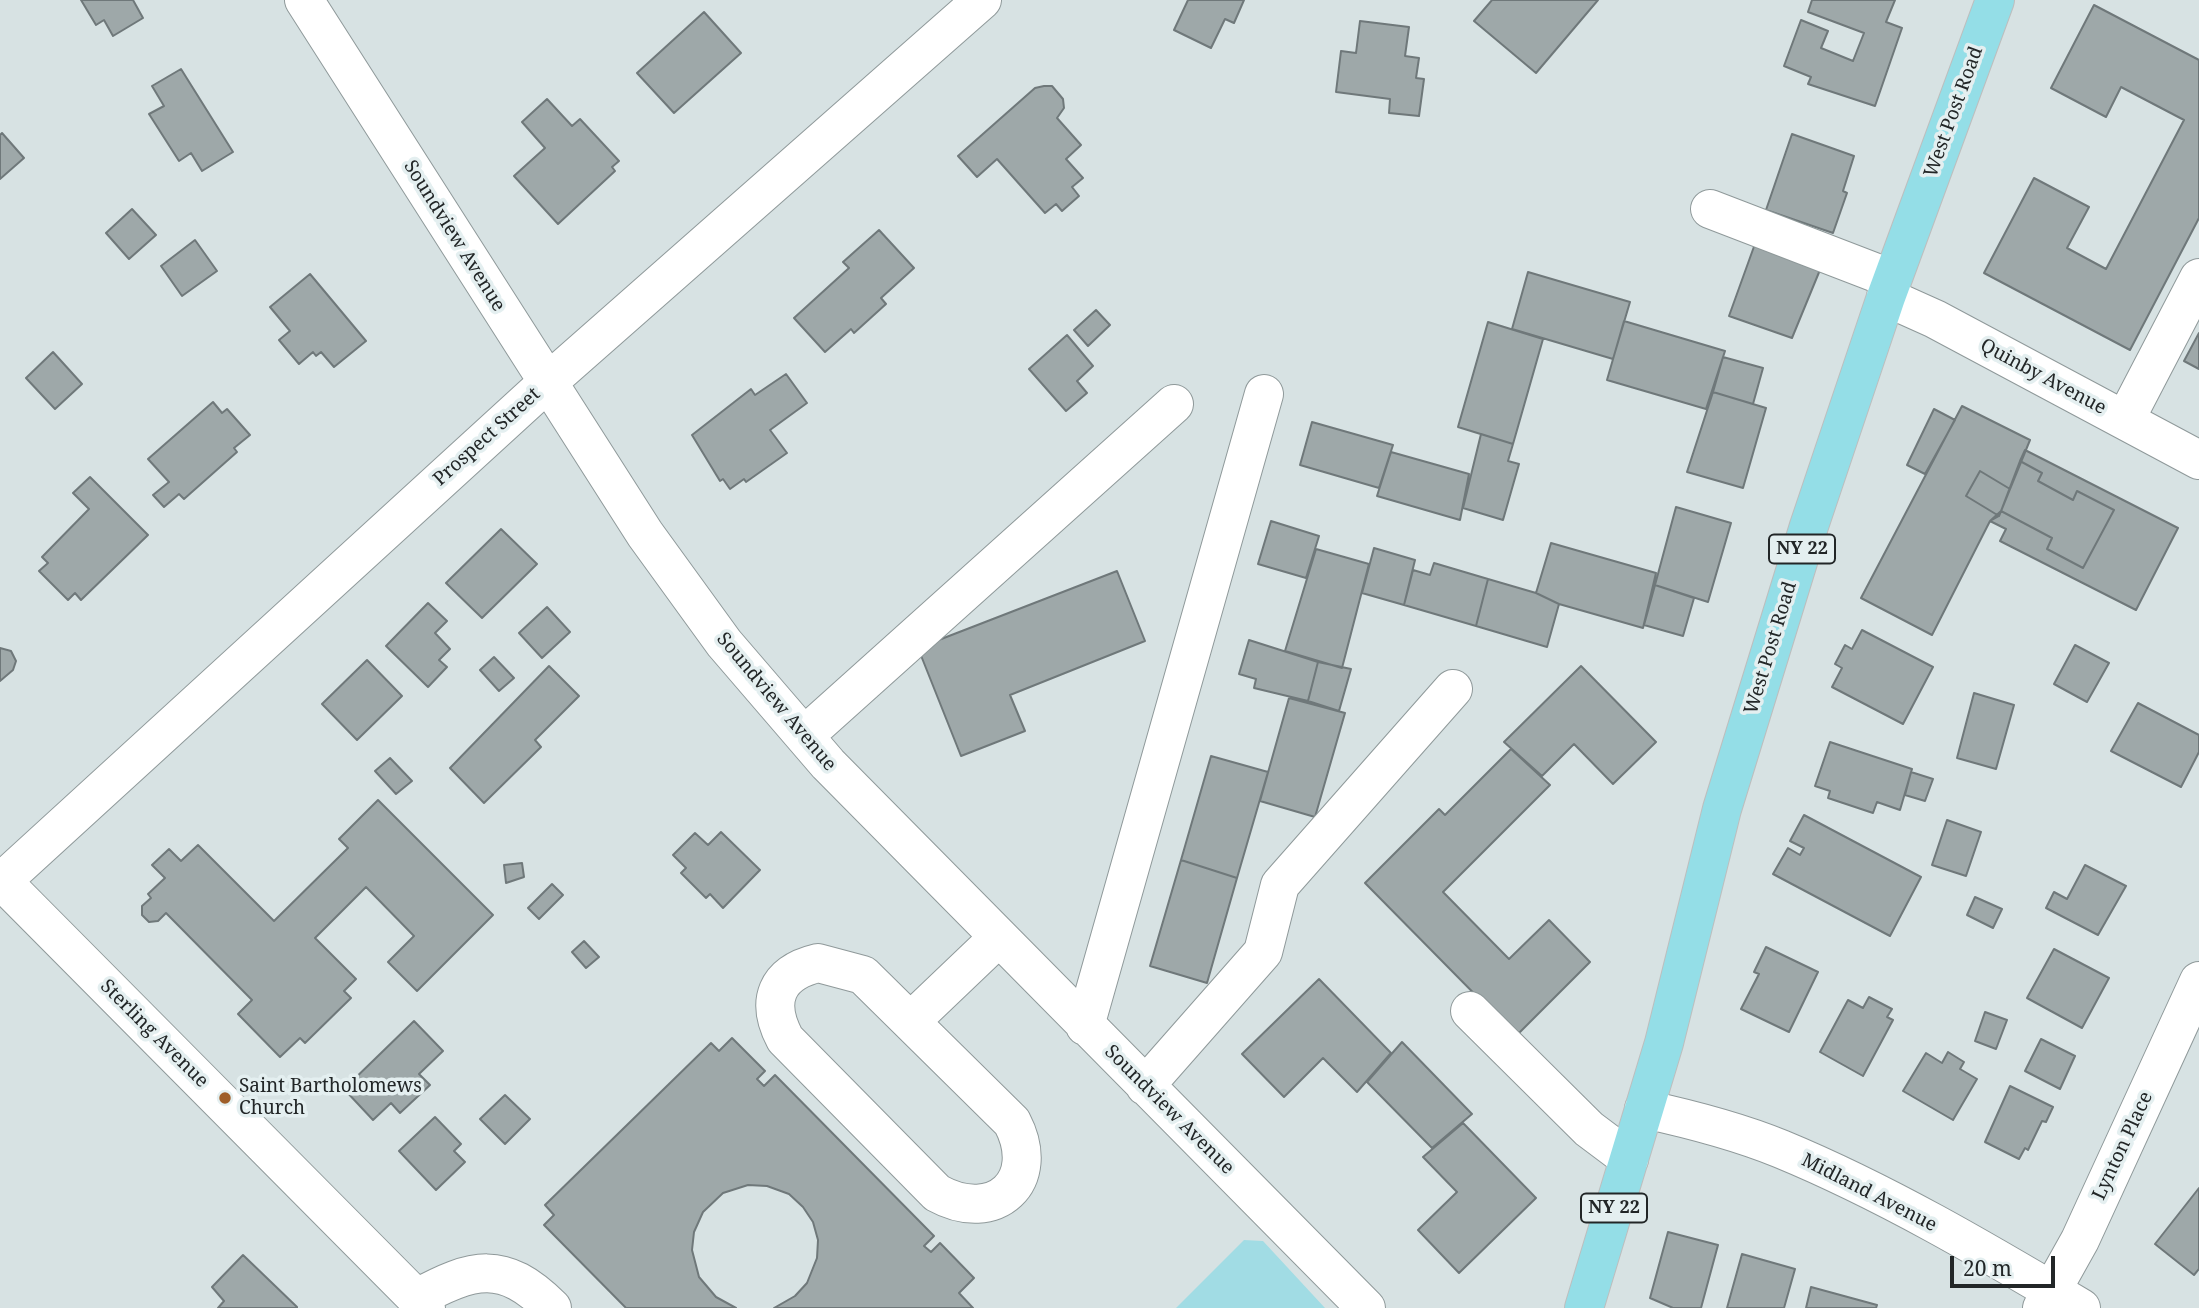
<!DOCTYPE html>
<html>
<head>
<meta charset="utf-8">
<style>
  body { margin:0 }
  #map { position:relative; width:2199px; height:1308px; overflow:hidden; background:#d7e2e3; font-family:"Noto Serif",serif }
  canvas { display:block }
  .scale { position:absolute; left:1950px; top:1256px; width:105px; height:32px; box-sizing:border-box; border:4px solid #222627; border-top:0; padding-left:9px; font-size:21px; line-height:24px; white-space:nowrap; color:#222627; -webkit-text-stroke:5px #e4eff0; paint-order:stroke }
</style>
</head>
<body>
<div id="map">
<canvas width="2199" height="1308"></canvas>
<div class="scale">20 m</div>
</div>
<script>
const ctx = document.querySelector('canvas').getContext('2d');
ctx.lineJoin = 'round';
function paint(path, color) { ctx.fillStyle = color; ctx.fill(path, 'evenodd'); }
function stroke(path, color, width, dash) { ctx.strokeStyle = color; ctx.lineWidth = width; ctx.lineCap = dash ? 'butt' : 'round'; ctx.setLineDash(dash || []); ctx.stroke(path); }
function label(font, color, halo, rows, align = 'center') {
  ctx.font = font + ' "Noto Serif",serif'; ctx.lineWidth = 7; ctx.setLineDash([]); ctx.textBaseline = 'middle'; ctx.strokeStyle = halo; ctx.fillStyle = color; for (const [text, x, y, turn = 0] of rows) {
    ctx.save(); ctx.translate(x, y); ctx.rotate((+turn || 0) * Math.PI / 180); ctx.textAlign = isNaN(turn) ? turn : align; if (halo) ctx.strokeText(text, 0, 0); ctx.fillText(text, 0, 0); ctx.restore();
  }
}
const green = new Path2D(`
  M1244,1240l19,1 62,67h-149z`);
const building = new Path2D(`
  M81,0h52l10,18 -30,18 -9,-16 -8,5z
  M1188,0h56l-10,23 -9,-4 -14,29 -37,-18z
  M1492,0h106l-62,73 -62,-52z
  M1812,0h83l-9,22 16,6 -27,78 -67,-22 3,-7 -27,-11 17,-46 27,11 -7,17 32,13 11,-28 -56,-21z
  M2094,5l105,55v158l-69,132 -146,-77 50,-95 55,29 -22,41 39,21 78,-149 -63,-33 -15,30 -55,-29z
  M704,12l37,41 -67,60 -37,-40z
  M1360,21l49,6 -4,29 14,2 -3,20 8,1 -5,37 -30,-3 1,-14 -54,-7 5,-41 15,2z
  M181,69l52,83 -31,19 -11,-18 -12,8 -30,-47 15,-8 -12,-20z
  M1044,86h8l11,13 1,9 -7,10 24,27 -15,14 17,19 -11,9 7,9 -17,15 -6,-7 -11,9 -48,-54 -20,18 -19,-21 77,-68z
  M547,99l25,27 8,-7 39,42 -7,6 3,4 -57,53 -44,-48 31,-28 -23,-26z
  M2,133l22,25 -24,21v-44z
  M1792,134l62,22 -11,35 4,2 -14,40 -67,-23z
  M132,209l24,26 -27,24 -23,-26z
  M879,230l35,38 -33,30 5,6 -32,29 -3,-4 -26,23 -31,-34 55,-50 -6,-6z
  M195,240l22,31 -35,25 -21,-30z
  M1756,241l66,24 -30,73 -63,-22z
  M1528,272l102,30 -17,57 -101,-30z
  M310,274l56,67 -32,26 -13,-15 -5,4 -3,-4 -14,12 -20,-24 11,-9 -20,-24z
  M1096,310l14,15 -22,21 -14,-16z
  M1624,321l101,30 -19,58 -99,-29z
  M1488,322l55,17 -30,105 -55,-17z
  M2199,333v36l-15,-8z
  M1067,335l26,31 -16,15 10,12 -21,18 -37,-42z
  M53,352l29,32 -27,25 -29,-31z
  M1723,357l40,11 -10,36 -40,-12z
  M786,374l21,29 -37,27 17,23 -41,29 -2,-3 -14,10 -7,-10 -3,2 -28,-46 59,-46 4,6z
  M1713,392l53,16 -23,80 -56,-16z
  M213,402l9,11 5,-4 23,26 -16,13 3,4 -53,47 -5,-5 -15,13 -11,-12 16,-13 -21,-23z
  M1962,406l68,34 -20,49 -30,-18 -14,25 33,20 -9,5 -58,114 -71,-37z
  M1934,409l21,11 -30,54 -18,-9z
  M1312,422l81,23 -14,43 -79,-23z
  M1481,434l32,10 -5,17 11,3 -16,56 -40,-12z
  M2025,450l153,78 -42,82 -136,-69 6,-12 -16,-8 11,-10 51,27 -5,11 36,19 31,-58 -37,-19 -4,9 -35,-19 4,-8 -22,-12z
  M1391,452l78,22 -9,46 -83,-24z
  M2020,461l22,12 -4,8 35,19 4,-9 37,19 -31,58 -36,-19 5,-11 -51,-27z
  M1980,471l30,18 -11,27 -33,-20z
  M90,477l58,58 -67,65 -6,-7 -7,7 -29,-29 9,-8 -6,-6 47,-48 -16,-16z
  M1676,507l55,16 -23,79 -53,-17z
  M1271,521l48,15 -13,42 -48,-14z
  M501,529l36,35 -55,54 -36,-35z
  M1551,543l105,30 -13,55 -84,-24 -23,-11z
  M1374,548l41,12 -11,45 -42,-12z
  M1316,549l53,15 -27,104 -57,-17z
  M1434,563l54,16 -12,47 -72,-21 9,-35 17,5z
  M1117,571l28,70 -135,54 15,36 -64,25 -43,-108z
  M1488,579l48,14 23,11 -12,43 -71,-21z
  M1655,585l39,13 -11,38 -39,-11z
  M428,603l19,18 -12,12 15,16 -11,11 8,7 -19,20 -42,-41z
  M547,607l23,25 -28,26 -23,-25z
  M1862,630l71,37 -30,57 -71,-37 10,-19 -7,-4 10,-19 7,4z
  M1249,640l69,22 -10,39 -54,-13 2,-9 -17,-5z
  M2075,645l34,18 -22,39 -33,-18z
  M0,648l11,3 5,10 -3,9 -13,11z
  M494,657l20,21 -15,13 -19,-21z
  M367,660l35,36 -45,44 -35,-36z
  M1318,662l33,7 -12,42 -31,-10z
  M549,666l30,30 -44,44 6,7 -57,56 -34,-35z
  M1581,666l75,76 -43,42 -39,-40 -32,32 -38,-34z
  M1974,693l40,12 -18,64 -39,-11z
  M1289,698l56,15 -30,104 -55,-16z
  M2138,703l61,32v17l-18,35 -70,-36z
  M1830,742l82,27 -12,41 -23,-8 -4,11 -45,-15 2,-7 -15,-5z
  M1511,749l39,36 -107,107 66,67 40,-39 41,42 -74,74 -151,-153 74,-74 6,6z
  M1211,756l57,16 -31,106 -56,-18z
  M390,758l22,23 -16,13 -21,-23z
  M1911,772l22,7 -8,22 -20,-6z
  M378,800l115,115 -76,76 -29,-29 26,-26 -48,-49 -51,51 41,41 -12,12 7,7 -46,45 -5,-5 -20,19 -42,-43 14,-14 -86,-87 -8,8 -9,1 -7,-7v-9l9,-8 -3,-4 17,-16 -13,-13 17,-16 12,12 17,-16 76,76 74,-73 -9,-9z
  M1804,815l117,62 -31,59 -117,-62 15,-26 12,7 4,-7 -14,-7z
  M1947,820l34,12 -15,44 -34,-11z
  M721,832l39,38 -37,38 -13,-14 -4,4 -25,-25 5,-5 -13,-13 22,-22 13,12z
  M1181,860l56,18 -30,105 -57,-17z
  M522,863l2,14 -18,6 -2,-18z
  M2085,865l41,21 -28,49 -52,-27 8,-16 13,7z
  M552,884l11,11 -24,24 -11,-11z
  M1975,897l27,12 -9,19 -26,-13z
  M584,941l15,16 -13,11 -14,-16z
  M1766,947l52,25 -29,60 -48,-23 18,-35 -5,-2z
  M2054,949l55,29 -27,50 -55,-30z
  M1319,979l72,74 -34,39 -34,-34 -39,39 -42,-43z
  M1869,997l23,12 -5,8 6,3 -30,56 -43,-24 28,-52 15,8z
  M1985,1012l22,8 -11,29 -21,-8z
  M414,1021l29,30 -24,23 11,11 -30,28 -9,-10 -18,17 -29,-31z
  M732,1038l33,33 -8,8 7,7 11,-11 159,161 -10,10 7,6 9,-9 34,35 -15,15 14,15h-199l21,-12 12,-13 10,-25 1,-18 -5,-18 -10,-15 -14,-13 -22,-8 -19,-1 -25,8 -20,19 -9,20 -2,18 7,27 17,20 20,11h-110l-82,-83 10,-10 -9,-10 166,-162 8,8z
  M2041,1039l34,17 -15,33 -35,-18z
  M1402,1042l70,72 -40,34 -65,-66z
  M1948,1052l16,10 -4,7 17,10 -24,41 -50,-29 23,-38 16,10z
  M2010,1086l43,21 -7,15 -4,-1 -14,29 -3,-2 -6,11 -34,-17z
  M505,1095l25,24 -25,25 -25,-25z
  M435,1117l26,27 -7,7 11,11 -29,28 -37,-39z
  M1463,1123l73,75 -77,75 -41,-43 39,-38 -34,-35z
  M2199,1188v81l-5,6 -39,-31z
  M1668,1232l50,13 -17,63h-28l-23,-10z
  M1742,1254l53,15 -11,39h-57z
  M243,1255l54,52v1h-79l6,-7 -12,-14z
  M1811,1287l66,18 -1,3h-70z`);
const minor = new Path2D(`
  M304,0l341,534 79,109 104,121 538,544
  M1710,209l182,70
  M1886,297l49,22 264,141
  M2125,420l74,-142
  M804,736l370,-332
  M0,879l426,429
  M0,883l547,-500 435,-383
  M818,963l45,12 149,147c31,59 -17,103 -75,71l-152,-154c-20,-38 -9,-66 33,-76z
  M1470,1011l119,118 40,30
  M911,1021l87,-83
  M1085,1026l179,-632
  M1145,1086l118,-134 17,-67 173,-196
  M1644,1109c46,10 93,22 137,40 104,43 204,102 300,159
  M417,1298c56,-30 86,-39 135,10
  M2042,1308l38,-68 119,-259`);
const major = new Path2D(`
  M1584,1308l80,-265 58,-234 87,-283 77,-229 109,-297`);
const markers = [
  [225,1098,7,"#9f5e29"]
];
const shields = [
  [1802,549,66],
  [1614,1208,66]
];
const shieldNames = [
  ["NY 22",1802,549],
  ["NY 22",1614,1208]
];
const streetNames = [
  ["West Post Road",1954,112,-70],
  ["Soundview Avenue",454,236,58],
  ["Quinby Avenue",2043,377,28],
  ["Prospect Street",487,437,-42],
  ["West Post Road",1771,648,-73],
  ["Soundview Avenue",776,702,50],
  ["Sterling Avenue",154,1034,45],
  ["Soundview Avenue",1169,1110,45],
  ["Lynton Place",2123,1146,-65],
  ["Midland Avenue",1869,1193,27]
];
const poiNames = [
  ["Saint Bartholomews",239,1087],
  ["Church",239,1109]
];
paint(green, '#a1dce4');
paint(building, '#9ea8a9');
stroke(building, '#6f787a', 2);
stroke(minor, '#8f999a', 40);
stroke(major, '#bdbebe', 40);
stroke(minor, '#fff', 38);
stroke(major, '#94dee7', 38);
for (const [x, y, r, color] of markers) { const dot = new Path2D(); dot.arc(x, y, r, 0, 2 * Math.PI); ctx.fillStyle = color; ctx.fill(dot); stroke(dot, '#e4eff0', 2.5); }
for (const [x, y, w] of shields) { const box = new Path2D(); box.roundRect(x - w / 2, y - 14.5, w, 29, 5); ctx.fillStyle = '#e4eff0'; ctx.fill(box); stroke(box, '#222627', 2); }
label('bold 18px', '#222627', null, shieldNames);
label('19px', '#222627', '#e4eff0', streetNames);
label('19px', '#222627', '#e4eff0', poiNames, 'left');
</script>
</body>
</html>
